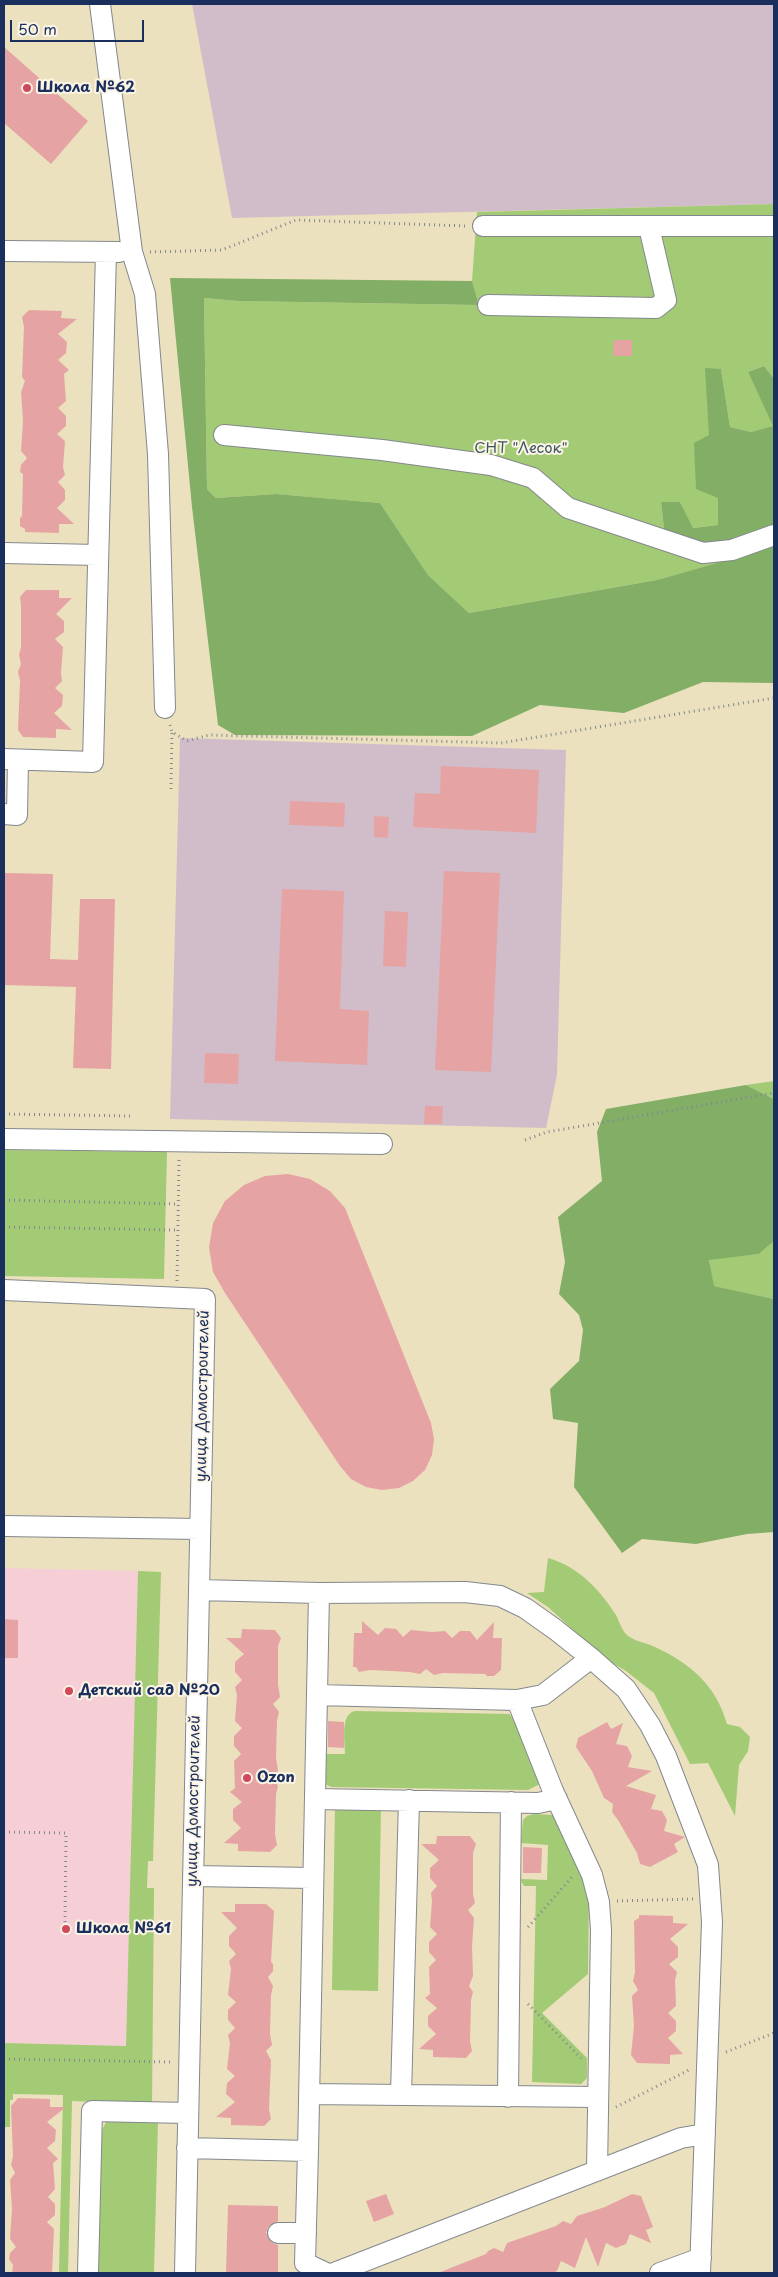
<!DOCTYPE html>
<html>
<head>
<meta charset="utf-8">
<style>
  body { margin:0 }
  #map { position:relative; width:778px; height:2277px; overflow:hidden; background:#ebe1be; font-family:"Playpen Sans",sans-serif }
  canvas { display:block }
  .frame { position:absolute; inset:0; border:5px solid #1b2f5e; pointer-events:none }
  .scale { position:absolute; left:10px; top:20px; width:134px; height:22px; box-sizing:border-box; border:2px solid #1b2f5e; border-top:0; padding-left:6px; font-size:15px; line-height:18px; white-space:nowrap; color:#1b2f5e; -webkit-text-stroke:4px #fcf5e5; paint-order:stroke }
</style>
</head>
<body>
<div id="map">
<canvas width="778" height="2277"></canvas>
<div class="frame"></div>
<div class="scale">50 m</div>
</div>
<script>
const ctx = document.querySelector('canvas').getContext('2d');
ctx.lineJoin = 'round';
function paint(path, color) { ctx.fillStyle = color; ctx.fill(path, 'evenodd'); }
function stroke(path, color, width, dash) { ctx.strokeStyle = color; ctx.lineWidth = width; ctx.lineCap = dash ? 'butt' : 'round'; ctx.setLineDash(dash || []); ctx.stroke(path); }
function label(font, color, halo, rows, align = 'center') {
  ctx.font = font + ' "Playpen Sans",sans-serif'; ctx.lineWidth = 4; ctx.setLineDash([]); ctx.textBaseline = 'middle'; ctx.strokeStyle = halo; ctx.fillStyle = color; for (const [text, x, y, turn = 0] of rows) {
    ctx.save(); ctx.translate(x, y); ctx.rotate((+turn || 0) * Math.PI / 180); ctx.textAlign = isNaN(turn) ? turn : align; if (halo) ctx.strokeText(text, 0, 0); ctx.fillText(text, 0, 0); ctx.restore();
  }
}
const built = new Path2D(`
  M4,1568l134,3 -12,475 -122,-3z`);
const industrial = new Path2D(`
  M192,4h582v200l-542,14z
  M180,738l386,12 -9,325 -11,53 -376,-9z`);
const green = new Path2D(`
  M774,204v175l-10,-13 -16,6 26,54 -23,6 -21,-5 -9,-58 -3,156 -26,3 -12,-26h-19l3,27 59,15 9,15 -75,21 -188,33 -41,-38 -48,-72 -104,-9 -60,4 -9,-9 -3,-191 34,3 241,4 -7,-24 5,-69z
  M774,1081v18l-28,-14z
  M4,1150l163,2 -3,127 -160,-3z
  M774,1241v58l-61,-13 -4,-27 50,-5z
  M548,1558c31,9 51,31 68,57 3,6 6,16 11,20 6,6 20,8 28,12 36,17 61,38 72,77l13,3 10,10 -2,14 -9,14 -4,51 -27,-53 -18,1 -36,-71 -28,-22 -22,-13 -56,-51 -21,-14 17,-1z
  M138,1571l23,1 -8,289h-5l-1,27h7l-2,216 -80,-3 -4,172h-9l4,-178 -50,-1v6h-3v27h-6v-84l122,3z
  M355,1711l154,3 3,3 29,59 -1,8 -12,6 -197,-3 -8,-4 -4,-29h26c0,-13 -5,-40 10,-43z
  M335,1804h46l-3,187 -46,-1z
  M534,1814l18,1 4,4 33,69 -1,86 -46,39 45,45v20l-6,6 -49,-2 4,-196h-12l-4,-7 27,1 1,-35 -27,-2 2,-23 4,-4z
  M112,2121l46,1 -4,151h-56l3,-141 5,-10z`);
const forest = new Path2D(`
  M170,278l302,3 7,24 -241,-4 -34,-3 3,191 9,9 60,-4 104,9 48,72 41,38 188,-33 74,-21 -9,-15 -26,-2 -32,-13 -3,-27h19l13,26 25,-3v-27l-22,-9 -2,-46 15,-8 -4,-67 16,1 9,58 21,5 22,-6 -25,-54 16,-6 10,13v304l-71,-1 -79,31 -84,-8 -68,31 -237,-1 -17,-10 -26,-218z
  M746,1085l28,14v142l-15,13 -50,6 5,26 60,13v233l-27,2 -51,10 -54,-5 -20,14 -48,-66 4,-64 -25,-4 -3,-30 29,-28 4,-31 -4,-15 -20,-21 6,-32 -7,-45 44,-36 -5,-49 9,-23z`);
const building = new Path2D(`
  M4,47l84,74 -37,43 -47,-41z
  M29,310l33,1 -1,7 16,1 -19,15 9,8 -1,11 -8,7 11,10 -5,4 2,27 -8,7 8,8v10l-9,8 8,7 -2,26 2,8 -7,7 7,8v10l-8,8 17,16h-15v9l-34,-1v-3l-5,-3v-8l2,-2 1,-42 -3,-2 1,-7 6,-7 -6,-7 2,-30 -2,-29 4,-11 -3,-4 2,-50 -2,-10z
  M614,340h18v16h-19z
  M26,590h33v8h13l-16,16 8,7v11l-9,7 8,8 -2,26 1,8 -7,7 8,7 -1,11 -8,7 18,17 -16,-1v9l-33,-1 -5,-7 2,-50 -2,-8 3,-8 -2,-9 2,-8v-41l-1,-9z
  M441,766l98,4 -3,63 -123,-6 2,-34 25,1z
  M290,801l55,2 -1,24 -55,-2z
  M374,816l15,1 -1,21 -14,-1z
  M444,871l56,2 -9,199 -56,-2z
  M4,873l49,1 -3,85 28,1 2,-61h35l-4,170 -38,-1 3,-81 -72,-2z
  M282,889l62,2 -4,118 29,2 -2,54 -92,-4z
  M385,911l23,1 -2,55 -23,-1z
  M205,1053l34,1 -1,30 -34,-1z
  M425,1106h18l-1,18h-18z
  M288,1174l22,5 20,12 15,17 86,215 3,16 -2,16 -7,15 -12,11 -14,7 -17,2 -16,-3 -15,-8 -11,-13 -115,-173 -12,-21 -4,-25 4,-24 12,-22 19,-16 21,-9z
  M4,1619l14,1v38h-14z
  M362,1621l16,14 7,-7 11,1 7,8 8,-7 21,2 13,-1 7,7 8,-7h10l7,9 17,-18 -1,16h9l-1,32 -7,6h-7l-2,-2 -42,-1 -9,2 -8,-6 -6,5 -10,-2 -40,-2 -11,2 -3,-5h-3l1,-34h8z
  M242,1629l33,1 6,8 -3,8v38l2,13 -7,7 6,8 -2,8 -1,38 2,12 -4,10 4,6 -2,8 -1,40 2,11 -7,7 -32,-1v-7l-14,-1 17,-15 -8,-8v-11l9,-7 -12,-10 5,-4 -1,-27 7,-7 -7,-8v-10l8,-8 -7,-7 2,-26 -2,-8 7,-7 -7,-8v-10l9,-8 -18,-16h15z
  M328,1721l16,1v26l-16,-1z
  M607,1722l4,7 12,-6 -7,21 11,2 5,10 -4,11 24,4 -26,15 30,9 -5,14 11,2 5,9 -3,11 21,6 -11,7 4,8 -28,15 -10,-3 -3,-11 -19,-33 -6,-8 1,-8 -9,-6 -12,-27 -16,-24 2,-9z
  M437,1836h33l6,8 -3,9v41l2,9 -7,7 6,8 -2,29 1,29 -4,10 4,6 -2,8 -1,41 2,10 -6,7 -33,-1v-7l-14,-1 17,-15 -8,-8v-10l9,-8 -12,-10 5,-4 -1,-27 7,-7 -7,-8v-10l8,-8 -7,-7 2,-26 -1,-8 6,-7 -7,-8v-10l9,-8 -18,-16h15z
  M523,1847l19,1 -1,25h-18z
  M235,1904h31l8,7 -3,51 2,2v7l-5,6 5,9 -2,9 -1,39 2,11 -6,6 5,9 -2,49 2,10 -7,7 -33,-1v-7l-15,-1 19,-15 -9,-8 1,-11 8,-7 -8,-7 3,-26 -2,-8 7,-7 -7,-8v-10l8,-8 -8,-7 3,-26 -2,-8 7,-7 -7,-8v-10l8,-8 -16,-16h14z
  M639,1915l34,1v7l15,1 -18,15 8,8v10l-9,7 8,8 -2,8 1,26 -8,7 8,8v10l-8,7 15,16 -13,1v9l-33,-1 -6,-8 3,-29 -2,-30 6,-6 -5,-9 2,-9 -1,-51 5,-3z
  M18,2098l32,1v8h16l-19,15 9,8 -1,11 -8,7 11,11 -5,4 2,26 -7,8 7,7v11l-8,7 7,7 -2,44h-40l1,-8 -4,-6 1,-6 6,-6 -6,-8 2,-30 -2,-29 5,-7 -4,-8 2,-9 -2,-50z
  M386,2194l8,20 -20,8 -8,-21z
  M632,2194l9,2 12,31 -7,3 5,13 -21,-9 -4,10 -10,4 -10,-5 -8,24 -12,-30 -11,31 -14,-7 -4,10 -5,2h-114l48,-19 2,-3 6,-3 9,4 4,-9 49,-17 7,-5 8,3 6,-8 28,-9z
  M228,2205l50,1v15l-10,6 -2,6 6,10 6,2v28h-52z`);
const path = new Path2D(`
  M150,252l72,-2 74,-30 170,6
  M170,725l2,7 15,9 22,-6 292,8 273,-45
  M171,789l1,-57
  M4,1114l128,2
  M525,1140l22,-8 227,-39
  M4,1200l174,4
  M4,1227l173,3
  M177,1281l2,-122
  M4,1832l62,1 -1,91
  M617,1901l76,-2
  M528,1927l45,-51
  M528,2004l53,54
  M726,2052l48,-19
  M4,2059l167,3
  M616,2107l73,-37`);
const minor = new Path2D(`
  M100,4l32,248 13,42 13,160 7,254
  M483,226h291
  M4,251l115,1
  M488,305l168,3 10,-8 -17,-73
  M224,435l158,15 109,15 42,13 35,30 135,45 29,-3 42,-15
  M4,553l94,2
  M4,759l89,3 13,-510
  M4,814l13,1 1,-55
  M4,1139l378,5
  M4,1290l201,9 -20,974
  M4,1526l196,3
  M319,1593l146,-1 35,4 25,12 31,22 35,28 35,31 24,36 16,31 42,109 4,57 -12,351
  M317,1695l200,5 26,-5 48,-37
  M517,1700l36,91 39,84 7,27 2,28 -4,241
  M315,1799l223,4 19,-4
  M193,1876l120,2
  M309,2094l289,3
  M401,2095l8,-295
  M508,2097l3,-295
  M187,2148l121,3 11,-558 -120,-3
  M308,2151l-3,112 21,10
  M278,2233h28
  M88,2273l4,-162 96,2
  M334,2273l347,-135 24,-4
  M660,2273l41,-15`);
const markers = [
  [27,88,5,"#d1495b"],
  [69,1691,5,"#d1495b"],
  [247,1778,5,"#d1495b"],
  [66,1929,5,"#d1495b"]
];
const poiNames = [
  ["Школа №62",37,88],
  ["Детский сад №20",79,1691],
  ["Ozon",257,1778],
  ["Школа №61",76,1929]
];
const parkNames = [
  ["СНТ \"Лесок\"",521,449]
];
const streetNames = [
  ["улица Домостроителей",203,1396,-89],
  ["улица Домостроителей",194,1801,-89]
];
paint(built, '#f6cfd6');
paint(industrial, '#d1bdc9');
paint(green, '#a3ca75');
paint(forest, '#82ae66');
paint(building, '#e5a4a3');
stroke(minor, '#83888e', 22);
stroke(path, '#83888e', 3, [1, 4]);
stroke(minor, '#fff', 20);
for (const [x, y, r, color] of markers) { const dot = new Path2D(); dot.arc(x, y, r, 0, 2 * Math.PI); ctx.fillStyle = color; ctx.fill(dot); stroke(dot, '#fcf5e5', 2); }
label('bold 15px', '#1b2f5e', '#fcf5e5', poiNames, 'left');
label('15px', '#3d5664', '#fcf5e5', parkNames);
label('15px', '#1b2f5e', '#fcf5e5', streetNames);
</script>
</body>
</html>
